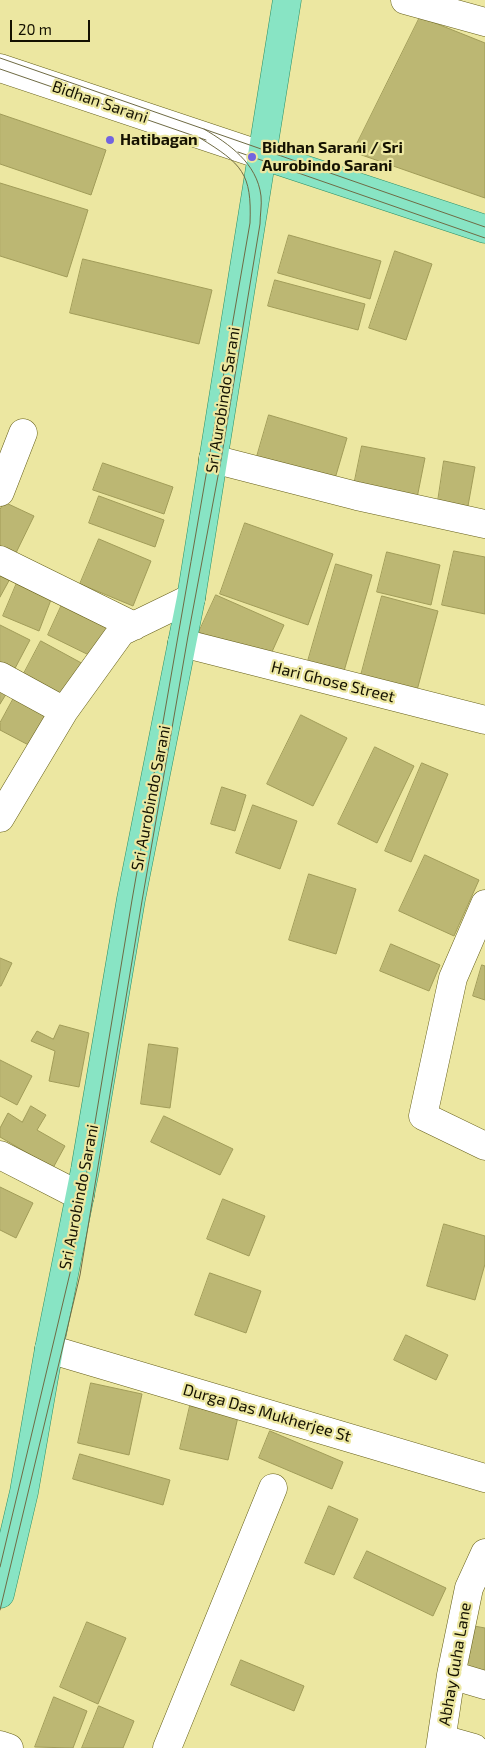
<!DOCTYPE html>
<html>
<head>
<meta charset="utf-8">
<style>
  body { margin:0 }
  #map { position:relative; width:485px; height:1748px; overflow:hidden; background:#ece7a1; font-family:"Exo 2",sans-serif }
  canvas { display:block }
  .scale { position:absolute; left:10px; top:20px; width:80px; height:22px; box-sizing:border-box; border:2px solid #141100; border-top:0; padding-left:6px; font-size:15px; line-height:18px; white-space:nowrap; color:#141100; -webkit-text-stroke:4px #ece7a1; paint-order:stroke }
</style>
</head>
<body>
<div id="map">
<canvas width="485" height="1748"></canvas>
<div class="scale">20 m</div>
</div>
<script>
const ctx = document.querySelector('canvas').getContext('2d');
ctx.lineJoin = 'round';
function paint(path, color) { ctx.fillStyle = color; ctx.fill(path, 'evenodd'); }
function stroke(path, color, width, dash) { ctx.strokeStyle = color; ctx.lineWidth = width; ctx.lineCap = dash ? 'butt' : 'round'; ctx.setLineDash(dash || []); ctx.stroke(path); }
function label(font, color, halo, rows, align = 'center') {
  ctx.font = font + ' "Exo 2",sans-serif'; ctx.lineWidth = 4.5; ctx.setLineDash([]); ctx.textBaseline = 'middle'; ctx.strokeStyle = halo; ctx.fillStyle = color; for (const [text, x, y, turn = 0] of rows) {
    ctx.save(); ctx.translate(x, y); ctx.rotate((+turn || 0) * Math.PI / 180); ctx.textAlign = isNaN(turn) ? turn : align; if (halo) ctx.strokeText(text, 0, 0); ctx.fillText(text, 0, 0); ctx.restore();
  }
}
const building = new Path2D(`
  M420,17l65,26v155l-132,-46z
  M0,114l106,36 -15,45 -91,-31z
  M0,183l88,27 -21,67 -67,-21z
  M289,235l92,26 -11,38 -92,-26z
  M395,251l37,13 -26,76 -37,-12z
  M83,259l129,31 -13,54 -129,-31z
  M275,280l90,24 -7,26 -90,-24z
  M269,415l78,23 -13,44 -78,-22z
  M362,446l63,12 -8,40 -63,-13z
  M444,461l31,6 -7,39 -30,-5z
  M103,463l70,24 -9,27 -71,-24z
  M99,496l65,24 -9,27 -66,-24z
  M4,502l30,14 -20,41 -14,-7v-40z
  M245,523l88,31 -25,71 -88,-31z
  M99,539l52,22 -18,45 -53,-22z
  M454,551l31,6v57l-43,-9z
  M387,552l53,13 -9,40 -54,-13z
  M336,564l36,11 -30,103 -36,-10z
  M0,571l11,6 -11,20z
  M19,578l35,14 -15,39 -36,-15z
  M216,595l68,30 -17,38 -68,-31z
  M382,596l56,15 -23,87 -56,-15z
  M65,598l50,23 -18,38 -49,-24z
  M0,625l30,15 -18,34 -12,-6z
  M41,641l46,25 -21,39 -46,-24z
  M0,686l8,5 -8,13z
  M16,694l40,22 -18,34 -38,-20v-7z
  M301,715l46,23 -34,68 -46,-22z
  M375,747l39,19 -37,77 -39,-19z
  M422,763l26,11 -37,88 -26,-11z
  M222,787l24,8 -11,36 -24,-7z
  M253,805l44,16 -17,48 -44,-16z
  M425,855l54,25 -25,56 -55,-25z
  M309,874l47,15 -20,65 -47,-14z
  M391,944l49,21 -11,26 -49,-20z
  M0,958l12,5 -11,23h-1z
  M482,965l3,1v34l-12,-4z
  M60,1025l29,8 -10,54 -30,-6 6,-30 -24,-10 6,-10 16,8z
  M149,1044l29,4 -8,60 -29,-4z
  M0,1060l32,16 -15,29 -17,-9z
  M31,1106l15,9 -9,15 28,16 -12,22 -53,-31v-9l8,-15 14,9z
  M164,1116l69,33 -13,26 -69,-33z
  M0,1187l33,16 -17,35 -16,-8z
  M223,1199l42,17 -16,40 -42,-17z
  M444,1224l41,12v28l-10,36 -48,-14z
  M210,1273l51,18 -15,42 -51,-18z
  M406,1335l42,20 -12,25 -42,-20z
  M91,1383l51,11 -13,61 -51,-12z
  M190,1406l48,11 -10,43 -48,-11z
  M270,1431l73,31 -11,27 -73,-31z
  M80,1454l90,26 -7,25 -90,-26z
  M329,1506l29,13 -24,56 -29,-12z
  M367,1551l79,37 -13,28 -79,-38z
  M87,1622l39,16 -28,66 -38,-17z
  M474,1626l11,2v52l-21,-5z
  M241,1660l63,26 -10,25 -63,-26z
  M54,1697l33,14 -14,37 -38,-1z
  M99,1706l35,15 -11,27h-41z`);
const minor = new Path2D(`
  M405,0l80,22
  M0,68l264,88
  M213,459l144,37 128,28
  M0,492l23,-59
  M0,560l134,66
  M182,643l303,77
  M0,676l64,35
  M0,818l64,-107 57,-79 70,-34
  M485,904l-32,74 -30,138 62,30
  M0,1155l80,41
  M49,1349l436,129
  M451,1675l34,10
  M442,1739l32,9
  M0,1745l9,3
  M167,1748l106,-260
  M440,1748l11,-73 18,-87 16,-35`);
const major = new Path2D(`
  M264,156l221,73
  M0,1594l24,-102 25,-143 36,-179 46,-271 60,-301 96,-598`);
const tram = new Path2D(`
  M0,58l485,169
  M0,69l206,71
  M238,152l247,86
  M0,1567l70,-294 62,-373 118,-677c2,-50 -8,-59 -50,-85
  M0,1610l80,-335 62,-374 46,-265 33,-176 39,-236c0,-9 2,-19 1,-28 -4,-33 -32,-52 -57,-67`);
const markers = [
  [110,140,5,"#7264df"],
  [252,157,5,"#7264df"]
];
const streetNames = [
  ["Bidhan Sarani",100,102,19],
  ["Sri Aurobindo Sarani",223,400,-81],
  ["Hari Ghose Street",333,682,14],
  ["Sri Aurobindo Sarani",151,798,-79],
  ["Sri Aurobindo Sarani",79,1197,-79],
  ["Durga Das Mukherjee St",267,1413,16],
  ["Abhay Guha Lane",455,1664,-80]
];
const poiNames = [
  ["Hatibagan",120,140],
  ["Bidhan Sarani / Sri",262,148],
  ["Aurobindo Sarani",262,166]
];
paint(building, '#bcb773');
stroke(building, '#a19c59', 1);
stroke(minor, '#655f19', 29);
stroke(major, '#2b8e65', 29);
stroke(minor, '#fff', 28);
stroke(major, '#88e4c4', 28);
stroke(tram, '#6f6b44', 1);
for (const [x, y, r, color] of markers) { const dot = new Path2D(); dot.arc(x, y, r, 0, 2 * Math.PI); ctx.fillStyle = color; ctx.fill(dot); stroke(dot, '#ece7a1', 2); }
label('16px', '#141100', '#ece7a1', streetNames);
label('bold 16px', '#141100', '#ece7a1', poiNames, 'left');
</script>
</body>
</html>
